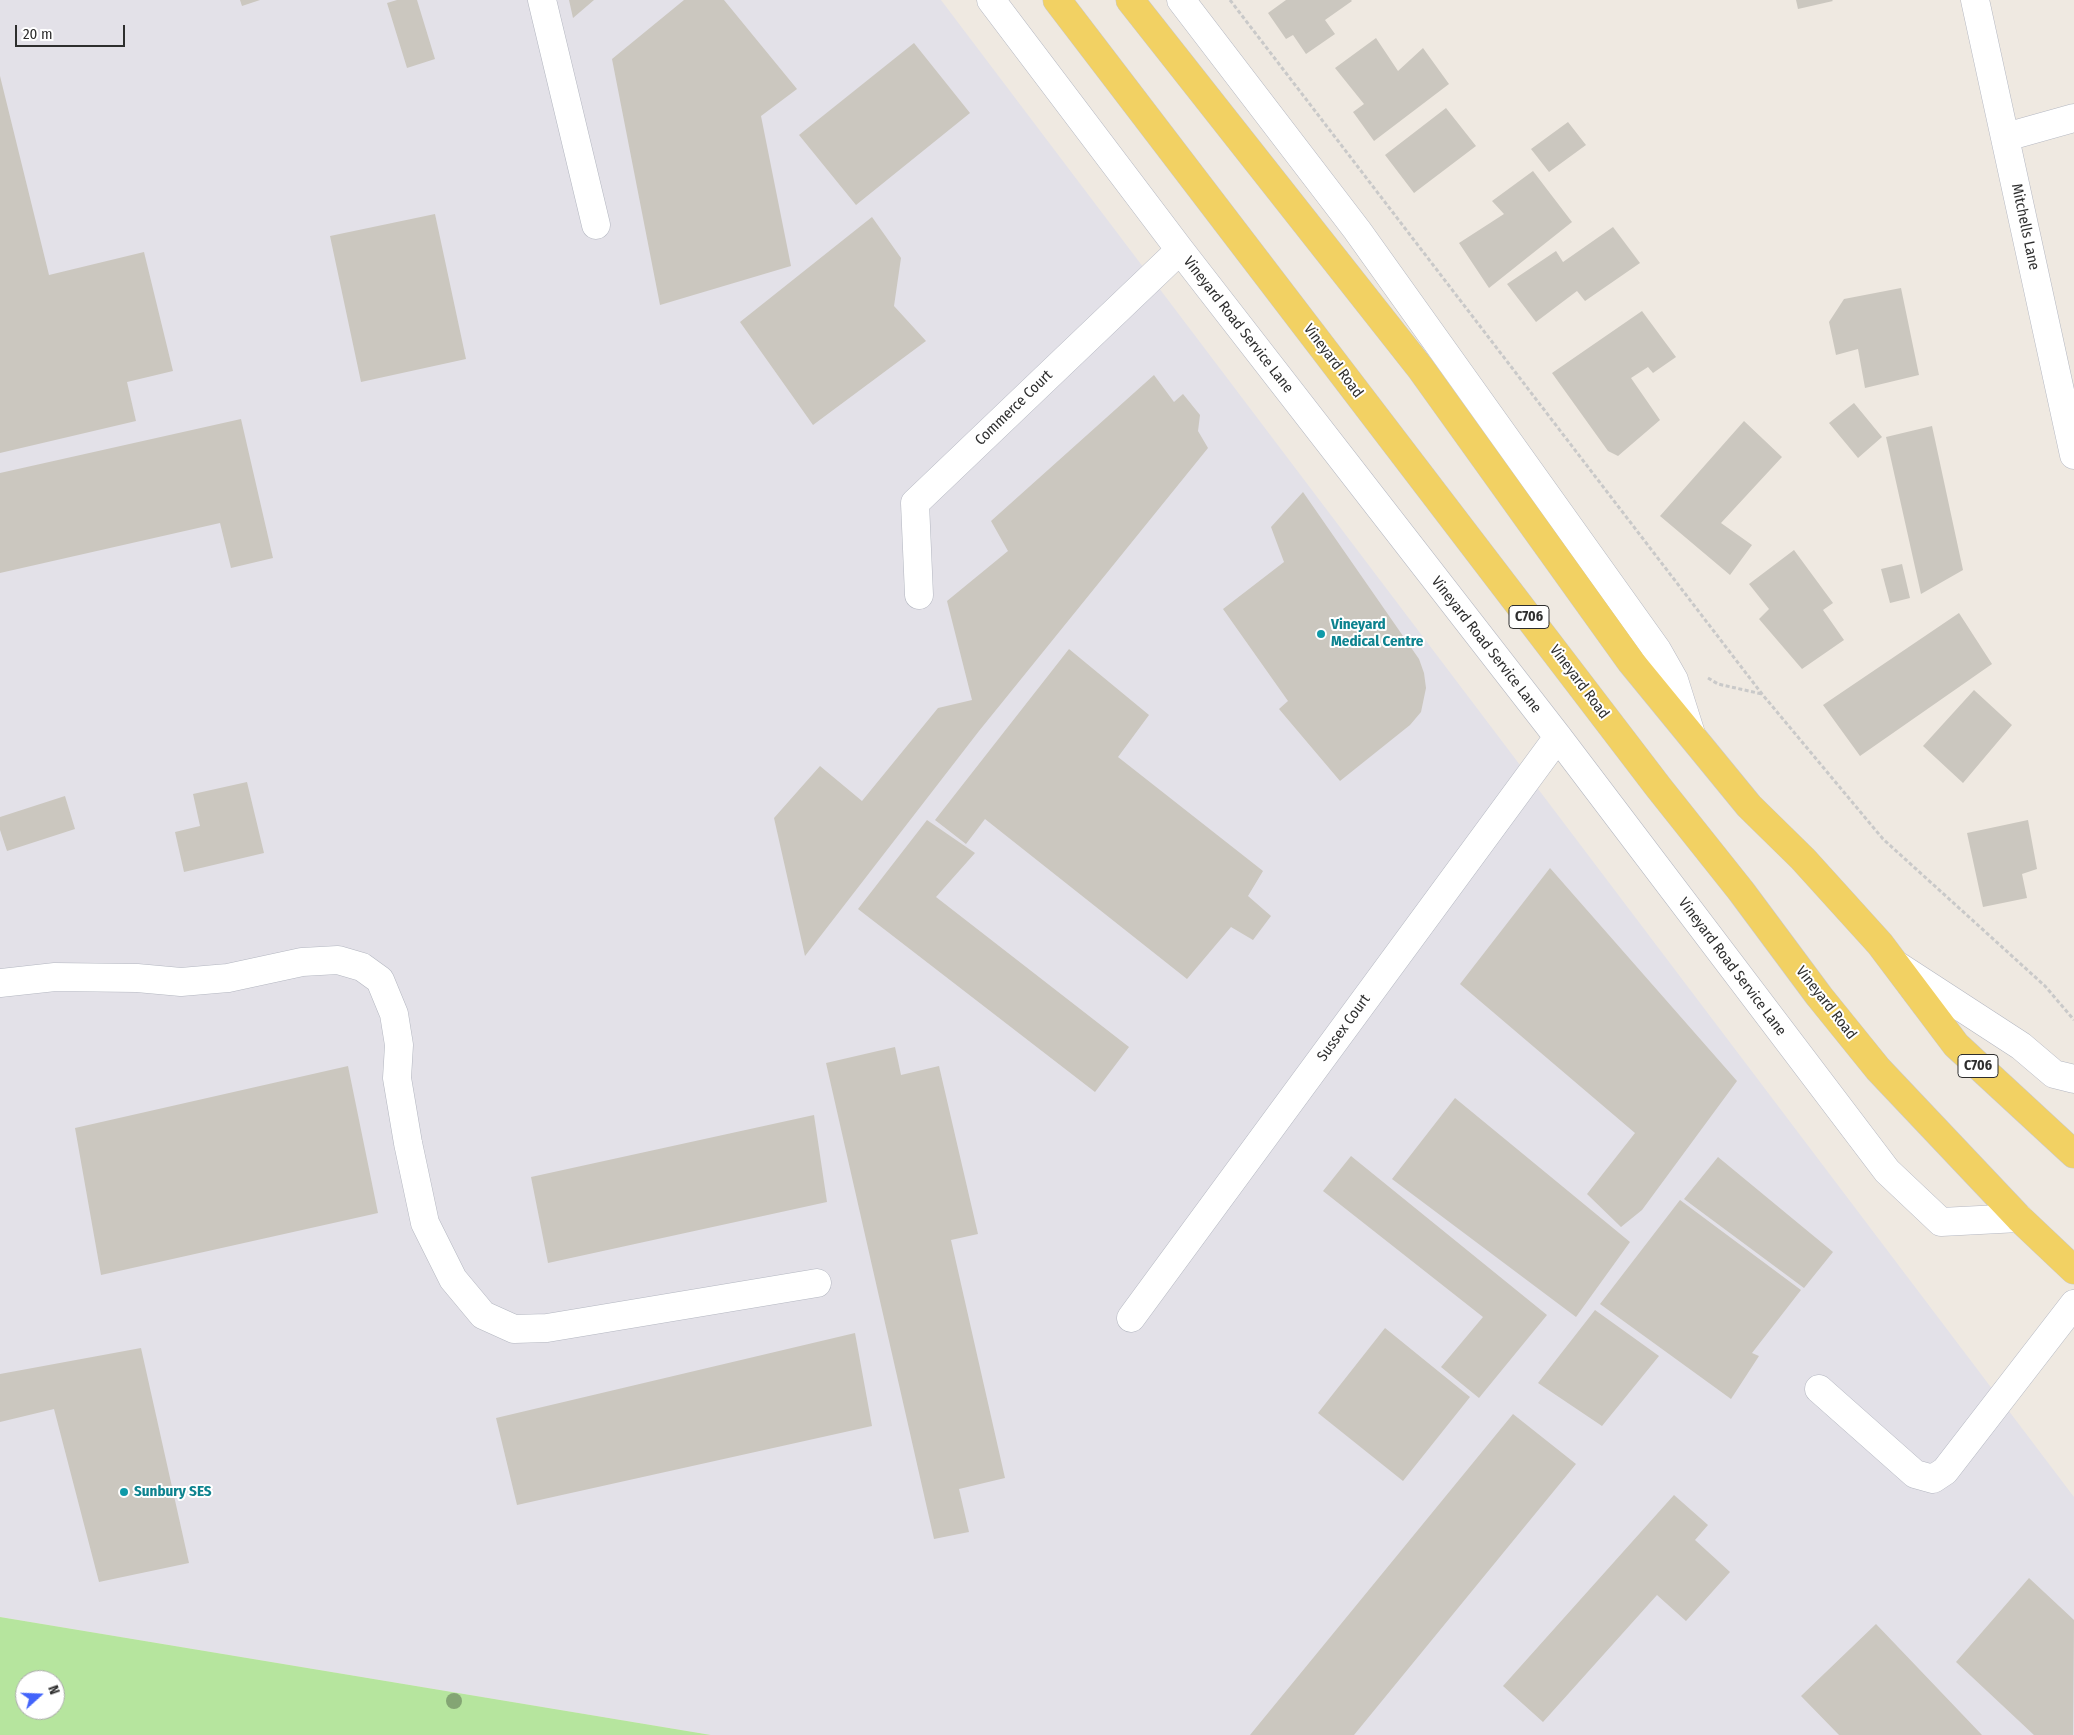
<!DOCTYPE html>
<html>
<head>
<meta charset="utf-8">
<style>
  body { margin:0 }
  #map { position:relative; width:2074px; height:1735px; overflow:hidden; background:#efe9e1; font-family:"Fira Sans Condensed",sans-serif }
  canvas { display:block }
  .north { position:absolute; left:15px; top:1670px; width:50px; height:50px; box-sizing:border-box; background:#fff; border:1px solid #ababab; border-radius:50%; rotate:70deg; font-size:14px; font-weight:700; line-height:20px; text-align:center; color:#2e2e2e }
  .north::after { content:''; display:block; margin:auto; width:18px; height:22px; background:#4264fb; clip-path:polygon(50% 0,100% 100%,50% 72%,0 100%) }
  .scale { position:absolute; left:15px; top:25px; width:110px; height:22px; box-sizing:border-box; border:2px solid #2e2e2e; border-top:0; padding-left:6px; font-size:15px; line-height:18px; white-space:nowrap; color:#2e2e2e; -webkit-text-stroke:4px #fff; paint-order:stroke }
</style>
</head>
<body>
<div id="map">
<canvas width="2074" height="1735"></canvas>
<div class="north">N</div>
<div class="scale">20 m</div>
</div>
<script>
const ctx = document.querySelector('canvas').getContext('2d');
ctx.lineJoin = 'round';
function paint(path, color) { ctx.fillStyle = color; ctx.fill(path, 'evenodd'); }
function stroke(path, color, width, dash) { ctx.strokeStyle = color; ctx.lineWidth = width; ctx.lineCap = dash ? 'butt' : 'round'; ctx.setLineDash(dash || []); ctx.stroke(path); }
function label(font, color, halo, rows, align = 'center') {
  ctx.font = font + ' "Fira Sans Condensed",sans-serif'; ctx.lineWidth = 4; ctx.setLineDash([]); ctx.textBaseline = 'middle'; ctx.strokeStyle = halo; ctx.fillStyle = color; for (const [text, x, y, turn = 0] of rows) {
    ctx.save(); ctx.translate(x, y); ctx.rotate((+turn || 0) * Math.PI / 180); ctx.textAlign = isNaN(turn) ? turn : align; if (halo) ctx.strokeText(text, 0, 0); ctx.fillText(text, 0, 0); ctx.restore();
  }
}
const industrial = new Path2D(`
  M0,0h941l1133,1497v238h-1363l-711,-118z`);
const green = new Path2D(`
  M0,1617l711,118h-711zM25,1680h30v30h-30z`);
const building = new Path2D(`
  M240,0h20l-18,6z
  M397,0h20l18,59 -28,9 -20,-65z
  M569,0h25l-21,18z
  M684,0h40l73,89 -36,27 30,150 -131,39 -48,-246z
  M1286,0h65l1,1 -27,19 10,14 -29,20 -13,-19 -7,4 -18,-26z
  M1796,0h36l1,1 -35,8z
  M1376,38l22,33 25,-23 26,36 -75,57 -21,-29 11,-8 -29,-36z
  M914,43l56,70 -114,92 -57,-70z
  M0,76l49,199 95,-23 29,119 -46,11 9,39 -136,32z
  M1446,108l30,38 -62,47 -29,-38z
  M1568,122l18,23 -37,27 -18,-23z
  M1533,171l39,51 -83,66 -30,-45 45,-29 -12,-13z
  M435,214l31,145 -105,23 -31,-146z
  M872,217l29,41 -7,48 32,35 -113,84 -73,-103z
  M1613,227l27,36 -55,38 -8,-10 -41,31 -29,-38 49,-33 7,11z
  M1901,288l18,87 -54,13 -7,-39 -22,6 -7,-33 15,-23z
  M1642,311l34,46 -23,16 -5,-6 -17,11 29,42 -42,36 -10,-5 -56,-78z
  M1154,375l20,27 9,-8 17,21 -2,16 10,17 -229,283 -174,225 -31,-138 46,-52 42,35 76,-93 34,-8 -25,-99 61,-50 -17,-30z
  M1854,403l28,34 -24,21 -29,-35z
  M241,419l32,139 -42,10 -11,-45 -220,50v-100z
  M1744,421l38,36 -61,66 31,22 -22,30 -70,-59z
  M1932,426l31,144 -42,24 -35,-157z
  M1303,492l116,167 5,14 2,15 -5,24 -11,13 -70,56 -61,-72 9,-8 -65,-92 61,-47 -13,-35z
  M1794,550l39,53 -10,7 21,30 -42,29 -43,-50 10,-10 -20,-25z
  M1902,564l8,34 -20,5 -9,-34z
  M1959,613l33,51 -132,92 -37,-51z
  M1069,649l80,66 -31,42 145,114 -15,25 23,20 -18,24 -22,-13 -44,52 -202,-160 -19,25 -31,-24z
  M1974,690l38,35 -49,58 -40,-37z
  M247,782l17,71 -80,19 -9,-40 25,-6 -7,-32z
  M65,796l10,33 -68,22 -7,-21v-13z
  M927,820l48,33 -39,44 193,150 -34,45 -237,-183z
  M2028,820l9,49 -15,5 5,24 -44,9 -16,-74z
  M1550,868l187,213 -95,129 -21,17 -34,-33 48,-61 -175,-149z
  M895,1047l6,28 38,-9 39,168 -27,6 54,238 -46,11 10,43 -35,7 -108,-476z
  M348,1066l30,147 -277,62 -26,-147z
  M1455,1098l175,144 -54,75 -184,-138z
  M814,1115l13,87 -279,61 -17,-86z
  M1351,1156l196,159 -68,83 -38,-31 42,-50 -160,-126z
  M1718,1157l115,95 -29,36 -120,-89z
  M1680,1200l121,90 -49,63 7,3 -28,43 -131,-95z
  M1595,1310l64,46 -57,70 -64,-43z
  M1385,1328l85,69 -67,84 -85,-68z
  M855,1333l17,93 -355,79 -21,-87z
  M141,1348l48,215 -90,19 -45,-173 -54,13v-48z
  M1513,1414l63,50 -222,271h-104z
  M1674,1495l34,30 -13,15 35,32 -44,49 -29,-26 -114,127 -40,-36z
  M2029,1578l45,42 -1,115h-39l-78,-73z
  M1876,1624l106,111h-143l-38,-39z`);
const path = new Path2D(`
  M1230,0l532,694 121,145 162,147 29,34
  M1708,678l10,6 44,10`);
const minor = new Path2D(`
  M542,0l54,225
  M991,0l189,250 378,487 329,434 54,51 78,-4
  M1181,0l176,230 300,420 17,30 17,54
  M1975,0l99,455
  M2006,137l68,-19
  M919,595l-4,-92 265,-253
  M1898,966l123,80 33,28 20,5
  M0,983l55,-6 82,1 44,4 47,-4 74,-16 36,-2 24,7 18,13 14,34 5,31 -2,33 11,65 17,80 28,56 30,36 31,14 33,-1 270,-45
  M1131,1318l427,-581
  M1819,1389l96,85 18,5 12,-8 129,-167`);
const major = new Path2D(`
  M1057,0l602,788 82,103 78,105 59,73 141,149 55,52
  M1130,0l291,369 210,293 118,144 54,53 77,85 76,101 118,109`);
const trees = [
  [454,1701]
];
const markers = [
  [1321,634,5,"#0f9aa8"],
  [124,1492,5,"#0f9aa8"]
];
const shields = [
  [1529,617,40],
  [1978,1066,40]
];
const shieldNames = [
  ["C706",1529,617],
  ["C706",1978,1066]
];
const streetNames = [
  ["Mitchells Lane",2025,227,78],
  ["Vineyard Road Service Lane",1238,325,52],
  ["Vineyard Road",1333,361,53],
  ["Commerce Court",1014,408,-44],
  ["Vineyard Road Service Lane",1486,645,52],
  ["Vineyard Road",1579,682,53],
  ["Vineyard Road Service Lane",1732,967,53],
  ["Vineyard Road",1826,1003,52],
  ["Sussex Court",1344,1028,-54]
];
const cultureNames = [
  ["Vineyard",1331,625],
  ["Medical Centre",1331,642],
  ["Sunbury SES",134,1492]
];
paint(industrial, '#e3e1e8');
paint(green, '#b6e59e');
paint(building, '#cbc7bf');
stroke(minor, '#b4b7c1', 29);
stroke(major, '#c9c9c9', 29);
stroke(path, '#c9c9c9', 3, [4, 2.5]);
stroke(minor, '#fff', 28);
stroke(major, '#f2d163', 28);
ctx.fillStyle = '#84a574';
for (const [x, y] of trees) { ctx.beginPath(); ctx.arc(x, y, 8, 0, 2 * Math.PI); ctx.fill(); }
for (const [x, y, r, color] of markers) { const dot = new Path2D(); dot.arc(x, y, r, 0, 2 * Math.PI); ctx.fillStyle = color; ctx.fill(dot); stroke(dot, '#fff', 2); }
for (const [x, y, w] of shields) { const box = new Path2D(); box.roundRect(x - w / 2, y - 11.5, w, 23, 4); ctx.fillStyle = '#fff'; ctx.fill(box); stroke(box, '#2e2e2e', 1); }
label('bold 14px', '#2e2e2e', null, shieldNames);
label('15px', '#2e2e2e', '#fff', streetNames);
label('bold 15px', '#0d838f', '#fff', cultureNames, 'left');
</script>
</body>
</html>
